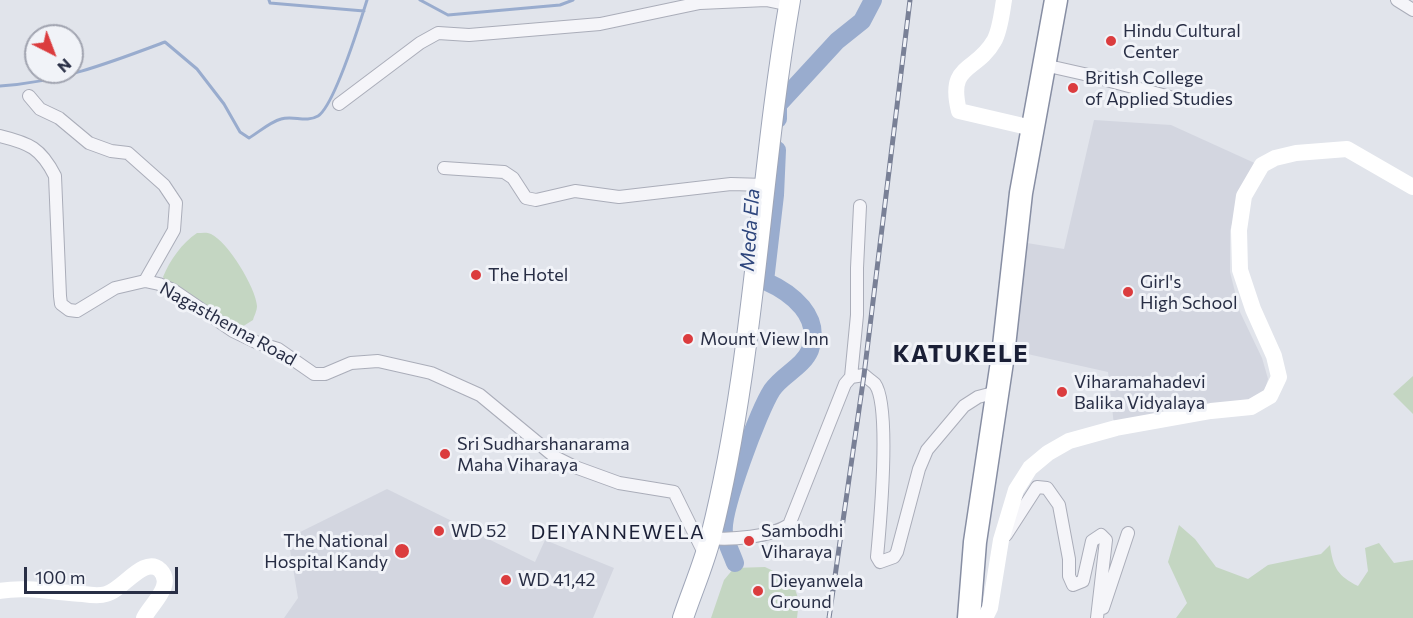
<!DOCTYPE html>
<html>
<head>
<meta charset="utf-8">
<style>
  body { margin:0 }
  #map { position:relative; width:1413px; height:618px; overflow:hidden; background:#e1e4eb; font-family:Commissioner,sans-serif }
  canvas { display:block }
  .north { position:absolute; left:24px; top:24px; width:60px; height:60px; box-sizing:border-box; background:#f1f3f8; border:2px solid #a1a4b0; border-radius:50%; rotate:138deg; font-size:16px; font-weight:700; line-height:24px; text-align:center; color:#282e45 }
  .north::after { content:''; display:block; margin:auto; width:21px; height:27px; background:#db3c3e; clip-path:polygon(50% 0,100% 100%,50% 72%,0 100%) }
  .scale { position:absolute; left:24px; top:567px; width:154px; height:27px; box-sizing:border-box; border:3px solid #282e45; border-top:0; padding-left:8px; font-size:18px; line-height:21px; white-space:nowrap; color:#282e45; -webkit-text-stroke:4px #f1f3f8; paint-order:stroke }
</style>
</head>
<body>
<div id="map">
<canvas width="1413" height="618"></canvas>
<div class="north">N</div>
<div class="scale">100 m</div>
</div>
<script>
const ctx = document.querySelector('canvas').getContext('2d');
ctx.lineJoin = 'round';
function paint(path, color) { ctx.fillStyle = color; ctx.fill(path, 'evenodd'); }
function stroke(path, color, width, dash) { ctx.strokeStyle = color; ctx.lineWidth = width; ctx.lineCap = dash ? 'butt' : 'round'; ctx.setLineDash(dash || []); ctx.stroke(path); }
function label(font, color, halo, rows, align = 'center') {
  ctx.font = font + ' Commissioner,sans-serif'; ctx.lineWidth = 6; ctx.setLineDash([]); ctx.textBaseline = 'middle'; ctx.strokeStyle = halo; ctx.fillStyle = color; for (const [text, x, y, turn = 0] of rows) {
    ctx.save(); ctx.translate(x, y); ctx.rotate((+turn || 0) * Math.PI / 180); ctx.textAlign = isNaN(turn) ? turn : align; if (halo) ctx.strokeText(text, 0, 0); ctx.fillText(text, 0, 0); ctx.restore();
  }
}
const built = new Path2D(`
  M1094,120l77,5 88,40 -19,32 -10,34v41l10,40 22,46 6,21 -4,14 -13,12 -137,20 -6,-53 -94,-21 13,-108 37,6z
  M387,489l148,73 10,-22 69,28 -21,50h-309l14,-20 -10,-60z`);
const green = new Path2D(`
  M197,233c5,0 10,-1 14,1 17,8 45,54 46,72 0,5 -3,10 -4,14l-16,10 -70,-46 -4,-7c7,-17 19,-34 34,-44z
  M1413,376v38l-20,-20z
  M1179,525l16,14 21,28 32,12 20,-14 53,-11 9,-9c3,23 8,31 28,41l10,-15 -3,-23 14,-5 15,20 19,-3v58h-237l11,-15 -19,-41z
  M765,567l27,13 7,21 -2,17h-86l13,-38 10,-12z`);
const stream = new Path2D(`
  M269,0l1,3 94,8
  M420,0l28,15 112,-10 13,-5
  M0,86c60,-4 109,-23 165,-44l32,27 27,35 16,28 9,6c10,-6 21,-16 32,-19 12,-4 25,4 37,-3 17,-11 42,-94 49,-116`);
const river = new Path2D(`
  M778,119v-14l59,-64 25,-20 11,-21
  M735,563c-3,-9 -9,-20 -11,-30 -3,-22 35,-123 48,-143 10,-15 31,-23 38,-40 12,-34 -18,-57 -45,-69l10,-86 2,-45`);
const street = new Path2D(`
  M1397,0l16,10
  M1044,65l40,9 86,23
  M29,96l11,13 19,9 30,25 22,8 17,2 36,32 12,18 -2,27 -29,51
  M339,104l81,-61 18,-10 31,2 131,-11 100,-21 66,-3 24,5
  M0,136c29,7 41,12 55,40l5,120 1,8 8,6 8,1 38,-23 30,-7 14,3 14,6 60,41 25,12 20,6 36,25h11l26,-11 27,-2 53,12 49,22 75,62 20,10 44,16 55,9 31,63
  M444,168l60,4 9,6 13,20 10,2 39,-9 44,6 112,-13 34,1
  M851,377l6,-62v-47l3,-62
  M1006,535l31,-48 10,1 12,17 10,54v17l4,9 10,-4 9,-40 9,-6 5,5 -9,78
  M710,538c22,2 60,-1 79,-13l56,-141 6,-7 13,-2c3,3 8,6 11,9 16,22 5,141 2,173l3,5 14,-5 3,-5 22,-83 8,-19 37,-44 14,-9 19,-5
  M1103,608l25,-75`);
const secondary = new Path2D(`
  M1004,0c-2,12 -4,31 -10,41 -18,32 -47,22 -35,70l73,17
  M0,591c26,-5 57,2 83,3 7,1 17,2 23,0 17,-4 38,-39 54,-24 15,15 -9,34 -16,48
  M985,618l5,-10 11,-68 15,-50 14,-22 18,-15 21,-12 47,-13 95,-17 40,-4 19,-11 9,-19 -5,-21 -21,-47 -13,-39 -1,-40 5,-34 18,-31 13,-7 21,-5 51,-4 66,38`);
const primary = new Path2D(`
  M683,618c9,-27 21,-54 28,-82 44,-175 48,-358 79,-536`);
const highway = new Path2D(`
  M969,618l6,-76 28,-187 18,-162 35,-193`);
const rail = new Path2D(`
  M829,618l35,-243 46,-375`);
const markers = [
  [1111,41,6,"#db3c3e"],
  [1073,88,6,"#db3c3e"],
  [476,275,6,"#db3c3e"],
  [1128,292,6,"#db3c3e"],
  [688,339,6,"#db3c3e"],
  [1062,392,6,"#db3c3e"],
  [445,454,6,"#db3c3e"],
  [439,531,6,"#db3c3e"],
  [749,541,6,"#db3c3e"],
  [402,551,8,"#db3c3e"],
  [506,580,6,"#db3c3e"],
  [758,591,6,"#db3c3e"]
];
const poiNames = [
  ["Hindu Cultural",1123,31],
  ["Center",1123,52],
  ["British College",1085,78],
  ["of Applied Studies",1085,99],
  ["The Hotel",488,275],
  ["Girl's",1140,282],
  ["High School",1140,303],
  ["Mount View Inn",700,339],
  ["Viharamahadevi",1074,382],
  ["Balika Vidyalaya",1074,403],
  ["Sri Sudharshanarama",457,444],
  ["Maha Viharaya",457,465],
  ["WD 52",451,531],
  ["Sambodhi",761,531],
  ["Viharaya",761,552],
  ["The National",388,541,"right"],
  ["Hospital Kandy",388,562,"right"],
  ["WD 41,42",518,580],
  ["Dieyanwela",770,581],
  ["Ground",770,602]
];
const streetNames = [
  ["Nagasthenna Road",228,324,29]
];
const waterNames = [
  ["Meda Ela",750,230,-86]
];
const neighbourhoodNames = [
  ["DEIYANNEWELA",618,532]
];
const districtNames = [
  ["KATUKELE",961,354]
];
paint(built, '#d3d6e0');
paint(green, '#c4d6c2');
stroke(stream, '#99acce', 3);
stroke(river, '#99acce', 18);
stroke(street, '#aaadb9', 14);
stroke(primary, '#9fa6b8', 22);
stroke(highway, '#878ea3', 25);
stroke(street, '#f5f5f9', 12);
stroke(secondary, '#fff', 16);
stroke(primary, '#fff', 20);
stroke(highway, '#fff', 22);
stroke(rail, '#798096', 5);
stroke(rail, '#f1f3f8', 3, [9]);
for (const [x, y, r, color] of markers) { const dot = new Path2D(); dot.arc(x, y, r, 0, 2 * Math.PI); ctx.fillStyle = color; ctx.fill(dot); stroke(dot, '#f1f3f8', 2); }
label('18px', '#282e45', '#f1f3f8', poiNames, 'left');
label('18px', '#282e45', '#f1f3f8', streetNames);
label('italic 20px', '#2e467d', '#f1f3f8', waterNames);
ctx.letterSpacing = '1.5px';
label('20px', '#1a1f36', '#f1f3f8', neighbourhoodNames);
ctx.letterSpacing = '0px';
ctx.letterSpacing = '1.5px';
label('bold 24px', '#1a1f36', '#f1f3f8', districtNames);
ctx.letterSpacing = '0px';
</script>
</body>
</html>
